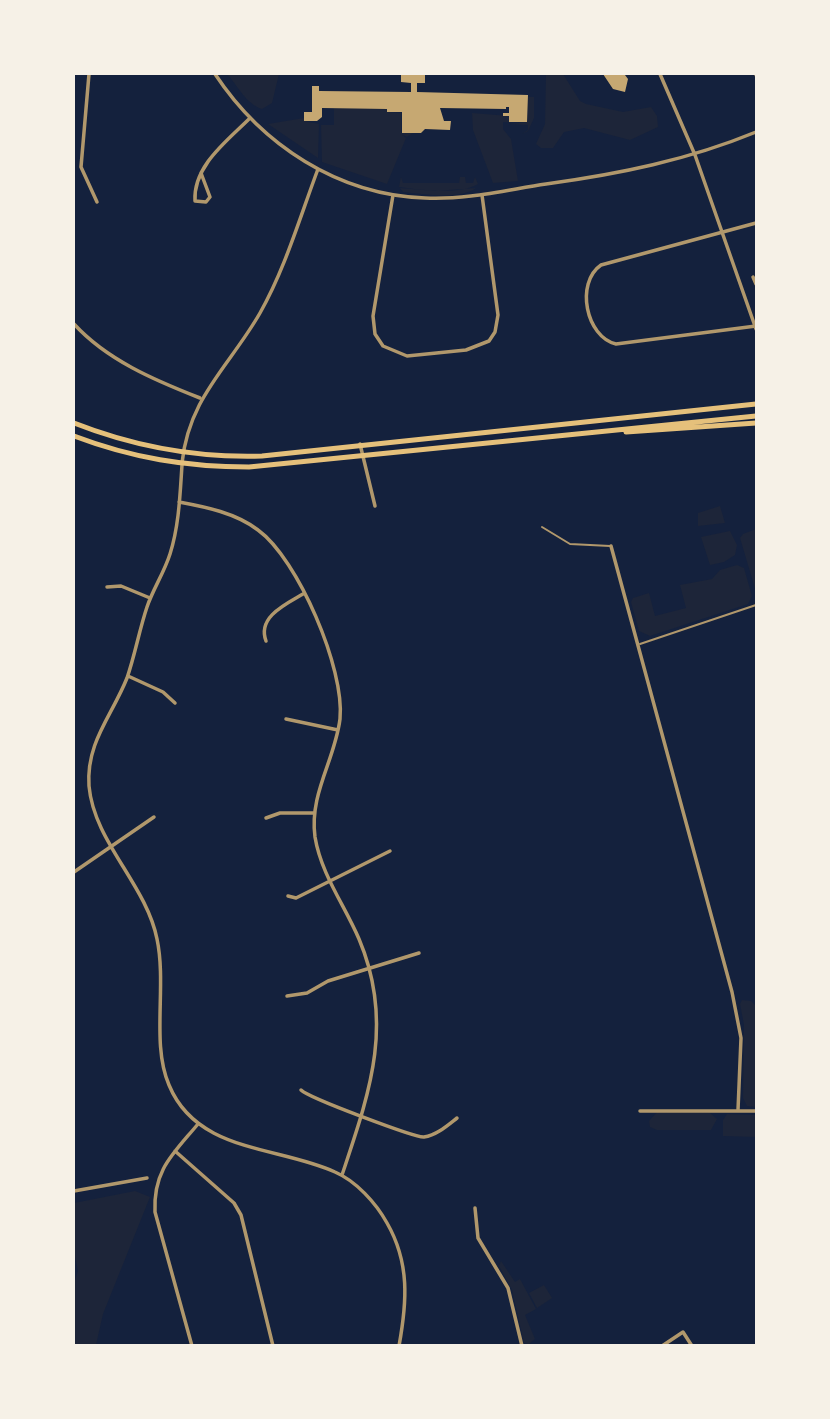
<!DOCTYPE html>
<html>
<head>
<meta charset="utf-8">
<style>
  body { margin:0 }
  #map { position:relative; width:830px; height:1419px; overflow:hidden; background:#14213d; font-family:Barlow,sans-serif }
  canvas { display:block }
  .frame { position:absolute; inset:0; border:75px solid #f6f1e7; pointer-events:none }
</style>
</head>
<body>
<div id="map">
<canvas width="830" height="1419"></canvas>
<div class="frame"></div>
</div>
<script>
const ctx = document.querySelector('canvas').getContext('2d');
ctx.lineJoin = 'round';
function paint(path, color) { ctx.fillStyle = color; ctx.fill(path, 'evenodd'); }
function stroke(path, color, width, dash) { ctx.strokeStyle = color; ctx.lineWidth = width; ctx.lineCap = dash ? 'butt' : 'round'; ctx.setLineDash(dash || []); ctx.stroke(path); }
const green = new Path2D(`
  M227,74h52l-7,29 -10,6c-16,-5 -24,-23 -35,-35z
  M546,74h17l17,27 6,3 37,8 28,-5 6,9 1,11 -28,13 -46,-12 -20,4 -11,16h-12l-5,-4 9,-20z
  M528,97h6v21l-6,13 -6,3 6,-4v-5l-18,-1 17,-2z
  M334,108l53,1v3l14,1v20h12l-6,4 -6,-3 5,4 -19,46 -65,-22 -1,-37h13z
  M472,113l37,3v6h-6v7l8,10 7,42 -25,2 -20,-53z
  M304,118v3l15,3 -1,34 -50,-34z
  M401,177l2,6h56l1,-6h5l1,6h7l2,-6 3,7c-18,11 -57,6 -79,3z
  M400,188l35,3 41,-3c-17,12 -53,6 -73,4z
  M720,506l5,17 -27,3v-13z
  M756,529v63l-16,-54 3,-4z
  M730,531l7,14 -2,10 -11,7 -14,3 -9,-28z
  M737,565l7,3 8,28 -4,8 -98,32 -11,-5 -8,-29 2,-4 16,-5 6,23 31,-8 -6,-23 32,-6 8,-9z
  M742,1000l9,1 5,5v101l-9,-1 -4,-8 1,-73 -4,-21z
  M657,1112l53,1 7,6 -6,11h-54l-7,-3 -1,-6z
  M727,1114l29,1v22l-33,-1v-16z
  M135,1191l15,6 -47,117 -7,31h-22v-62l4,-12 -4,-19v-49z
  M501,1261l14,21 5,-3 16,30 -11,6 10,24 -6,5 -5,-1 -12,-53 -13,-24z
  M544,1285l8,13 -15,10 -8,-15z`);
const building = new Path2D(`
  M401,74h24v9h-8v9l111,3 -1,27h-18v-6h-6v-3h6v-6h-3v2l-66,-1 4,13h7l-1,9 -25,-1 -4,4h-19v-21h-15v-3l-65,-1v9l-5,4h-13v-9h8v-26h7v5l92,1v-9l-10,-1z
  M603,74h25l-3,1 3,4 -3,13 -12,-3z`);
const service = new Path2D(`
  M542,527l28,17 40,2
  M640,644l116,-39`);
const minor = new Path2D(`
  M89,74l-8,93 16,35
  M756,74v1
  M201,173l9,24 -4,5 -11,-1c-2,-35 32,-60 54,-82
  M393,195l-20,121 2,18 8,12 24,10 59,-6 23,-9 6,-9 3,-17 -16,-120
  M753,277l3,7
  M74,324c33,36 80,56 126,74
  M756,326l-140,18c-30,-7 -41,-61 -15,-79l155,-42
  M360,444l15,62
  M182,465c-2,30 -3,61 -12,89 -6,19 -17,35 -23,53 -8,24 -12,48 -20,71 -15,38 -41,64 -38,108 5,56 57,98 68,153 10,47 -6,105 12,146 28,68 109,61 166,87 21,9 41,31 52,51 23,40 20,79 12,123
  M179,502c27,5 57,11 79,28 40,29 87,139 82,189 -5,41 -31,75 -25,118 6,37 30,69 44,102 36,85 10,155 -17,236
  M611,546l121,446 9,46 -3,72
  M107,587l14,-1 29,12
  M266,641c-9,-24 20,-37 37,-47
  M128,676l35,16 12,11
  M286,719l52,11
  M266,818l14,-5h34
  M74,872l80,-55
  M288,896l8,2 94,-47
  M287,996l20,-3 21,-12 91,-28
  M301,1090c8,8 115,48 123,47 13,-2 24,-12 33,-19
  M640,1111h116
  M175,1151l59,52 7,12 32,131
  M74,1191l73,-13
  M475,1208l3,30 30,50 14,58
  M192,1346l-37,-134c-2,-42 18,-58 43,-88
  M662,1346l21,-14 9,14`);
const tertiary = new Path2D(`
  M215,74c47,71 123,121 210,124 41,2 81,-8 121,-14 73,-10 142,-24 210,-52
  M660,74l35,81 61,174
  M182,463c7,-66 47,-96 78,-150 25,-44 40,-96 58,-144`);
const primary = new Path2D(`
  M74,423c61,24 123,35 188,33l494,-52
  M626,432l130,-9
  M74,436c58,22 113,31 175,31l507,-51`);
paint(green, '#1d2539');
paint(building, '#c6a872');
stroke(service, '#b1986c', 2);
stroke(minor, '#b1986c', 3.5);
stroke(tertiary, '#b1986c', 3.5);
stroke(primary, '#e5c07b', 5);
</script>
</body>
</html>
